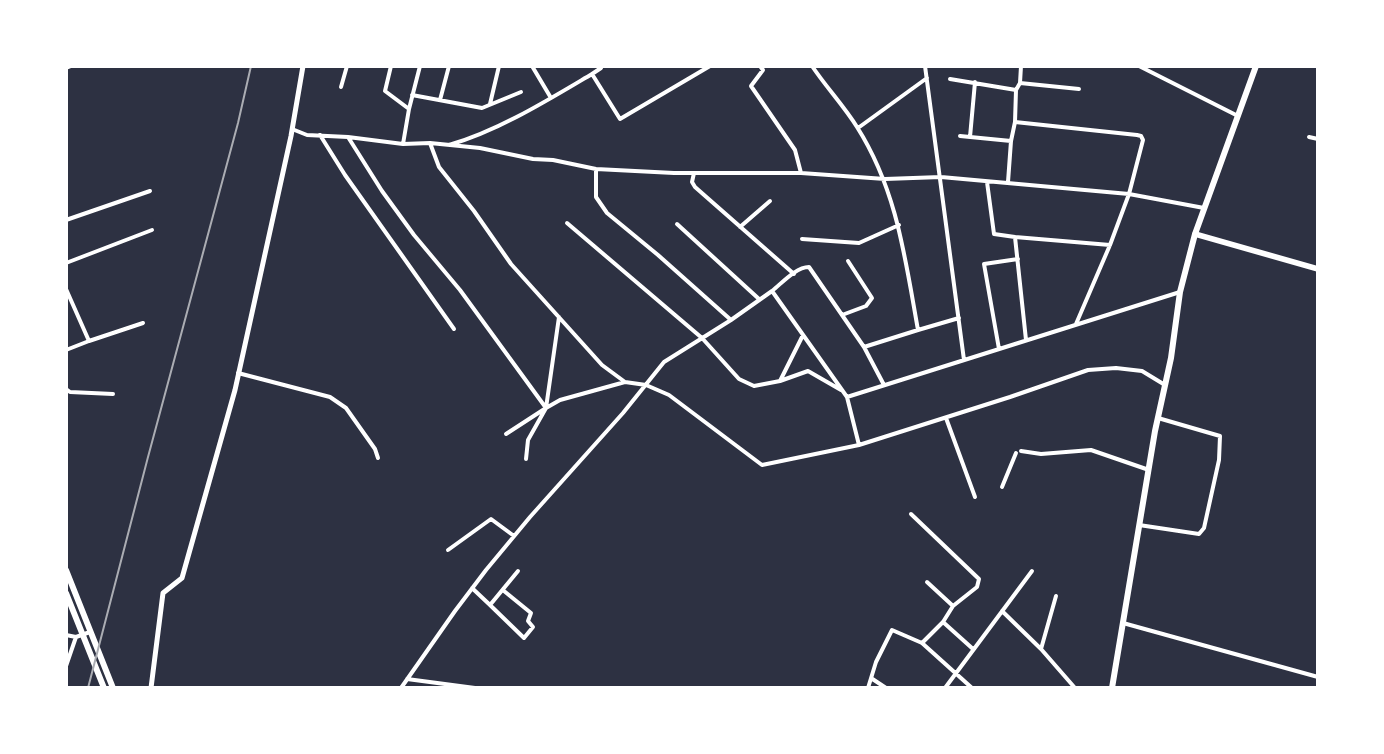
<!DOCTYPE html>
<html>
<head>
<meta charset="utf-8">
<style>
  body { margin:0 }
  #map { position:relative; width:1384px; height:754px; overflow:hidden; background:#2d3142; font-family:Poppins,sans-serif }
  canvas { display:block }
  .frame { position:absolute; inset:0; border:68px solid #fff; pointer-events:none }
</style>
</head>
<body>
<div id="map">
<canvas width="1384" height="754"></canvas>
<div class="frame"></div>
</div>
<script>
const ctx = document.querySelector('canvas').getContext('2d');
ctx.lineJoin = 'round';
function stroke(path, color, width, dash) { ctx.strokeStyle = color; ctx.lineWidth = width; ctx.lineCap = dash ? 'butt' : 'round'; ctx.setLineDash(dash || []); ctx.stroke(path); }
const minor = new Path2D(`
  M391,66l-6,25 24,18
  M532,66l19,32
  M760,66l3,4 -12,16 44,64 6,23
  M812,66c14,21 32,40 45,61 40,63 48,131 61,203l41,-12
  M925,66l39,294
  M1139,66l99,50
  M66,68l5,-2
  M592,74l9,-6 -1,-2
  M950,79l66,11
  M1020,83l59,6
  M341,87l6,-21
  M412,95l70,13 39,-16
  M440,100l9,-34
  M490,104l9,-38
  M1015,122l122,13 4,1 2,4 -14,54 -19,51 -34,79
  M858,128l69,-50
  M292,129l15,6 41,2 55,7 27,-1 50,5 53,11 20,1 43,9 78,4h127l84,6 56,-2 188,17 75,14
  M320,135l25,40 109,154
  M960,136l51,5
  M348,137l34,54 32,44 46,55 86,118
  M970,137l5,-55
  M1309,137l9,2
  M430,143l9,24 35,44 37,53 91,101 23,17 21,3 23,10 93,70 97,-20 151,-48 78,-27 28,-2 26,3 23,14
  M403,144l6,-35 11,-43
  M449,145c49,-14 99,-45 143,-71l28,45 90,-53
  M596,169v28l11,16 51,42 73,65
  M694,173l-2,9 3,5 99,87
  M987,182l7,52 21,3 11,103
  M1008,182l3,-41 4,-19 1,-32 4,-7 1,-17
  M66,220l84,-29
  M567,223l135,115 37,41 15,7 26,-5 23,-46
  M677,224l82,75
  M740,227l30,-26
  M1015,237l95,8
  M802,239l57,4 40,-18
  M66,263l86,-33
  M66,289l23,52 -23,9
  M772,291c10,-8 24,-24 37,-24l55,80 20,38
  M842,315l24,-9 6,-8 -24,-37
  M89,341l54,-18
  M864,347l54,-17
  M999,349l-15,-85 34,-5
  M238,373l92,24 16,11 29,41 3,9
  M780,381l28,-10 33,19
  M66,389l4,3 43,2
  M847,397l12,48
  M946,418l29,79
  M506,434l40,-26 13,-91
  M1021,451l20,3 50,-4 58,20
  M526,459l2,-19 18,-32 14,-8 65,-18
  M1002,487l14,-34
  M911,514l68,65 -2,8 -24,19 -10,16 -21,21
  M1139,525l60,9 5,-6 15,-68 1,-24 -62,-18
  M448,550l43,-31 23,17
  M927,582l26,24
  M472,588l18,17 28,-34
  M490,605l34,33 9,-11 -5,-6 3,-8 -27,-22
  M1002,611l39,38 34,39
  M943,622l30,27
  M1123,623l195,54
  M66,635l10,2
  M1041,649l15,-53
  M66,666l10,-29 14,-5
  M871,678l15,10
  M407,679l68,9
  M401,688l54,-77 31,-41 44,-53 93,-104 41,-51 67,-42 41,-29 75,106 333,-105
  M868,688l8,-26 16,-32 30,13 50,45
  M945,688l87,-117`);
const tertiary = new Path2D(`
  M151,688l12,-95 19,-15 53,-188 56,-254 12,-70`);
const secondary = new Path2D(`
  M1195,234l123,35`);
const primary = new Path2D(`
  M1112,688l43,-257 16,-73 9,-66 15,-58 61,-168`);
const trunk = new Path2D(`
  M66,570l47,118
  M66,593l38,95`);
const rail = new Path2D(`
  M88,688l60,-231 90,-334 13,-57`);
stroke(minor, '#fff', 4);
stroke(tertiary, '#fff', 5);
stroke(secondary, '#fff', 5.5);
stroke(primary, '#fff', 6);
stroke(trunk, '#fff', 6);
stroke(rail, '#abadb3', 2);
</script>
</body>
</html>
